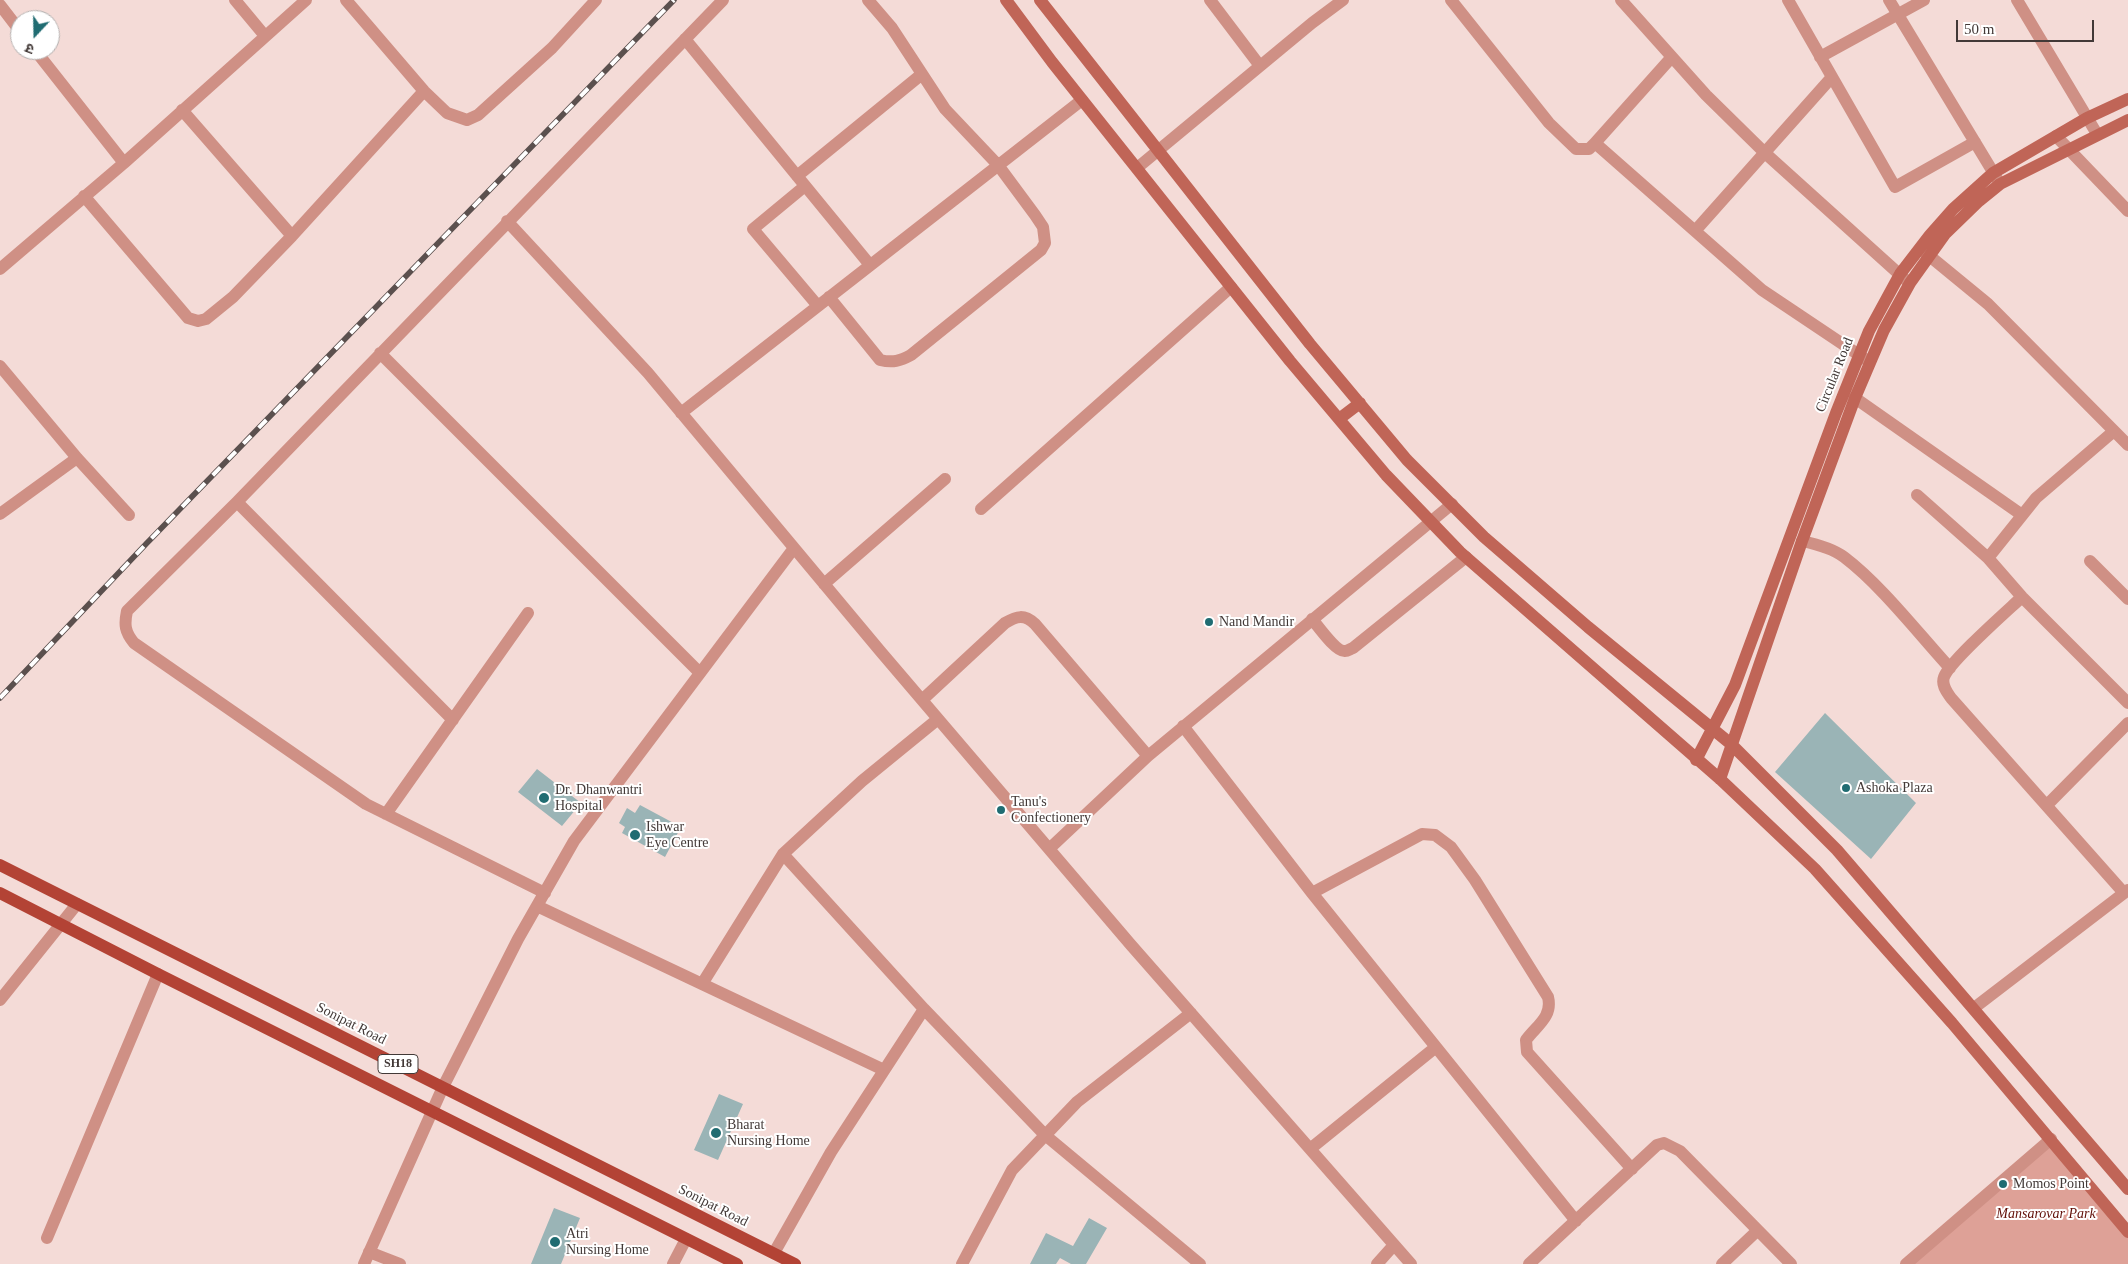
<!DOCTYPE html>
<html>
<head>
<meta charset="utf-8">
<style>
  body { margin:0 }
  #map { position:relative; width:2128px; height:1264px; overflow:hidden; background:#f4dbd7; font-family:"Times New Roman","Noto Sans Devanagari",serif }
  canvas { display:block }
  .north { position:absolute; left:10px; top:10px; width:50px; height:50px; box-sizing:border-box; background:#fff; border:1px solid #b3b0af; border-radius:50%; rotate:201deg; font-size:14px; font-weight:700; line-height:20px; text-align:center; color:#423937 }
  .north::after { content:''; display:block; margin:auto; width:18px; height:22px; background:#206c72; clip-path:polygon(50% 0,100% 100%,50% 72%,0 100%) }
  .scale { position:absolute; left:1956px; top:20px; width:138px; height:22px; box-sizing:border-box; border:2px solid #423937; border-top:0; padding-left:6px; font-size:15px; line-height:18px; white-space:nowrap; color:#423937; -webkit-text-stroke:4px #fff; paint-order:stroke }
</style>
</head>
<body>
<div id="map">
<canvas width="2128" height="1264"></canvas>
<div class="north">उ</div>
<div class="scale">50 m</div>
</div>
<script>
const ctx = document.querySelector('canvas').getContext('2d');
ctx.lineJoin = 'round';
function paint(path, color) { ctx.fillStyle = color; ctx.fill(path, 'evenodd'); }
function stroke(path, color, width, dash) { ctx.strokeStyle = color; ctx.lineWidth = width; ctx.lineCap = dash ? 'butt' : 'round'; ctx.setLineDash(dash || []); ctx.stroke(path); }
function label(font, color, halo, rows, align = 'center') {
  ctx.font = font + ' "Times New Roman",serif'; ctx.lineWidth = 4; ctx.setLineDash([]); ctx.textBaseline = 'middle'; ctx.strokeStyle = halo; ctx.fillStyle = color; for (const [text, x, y, turn = 0] of rows) {
    ctx.save(); ctx.translate(x, y); ctx.rotate((+turn || 0) * Math.PI / 180); ctx.textAlign = isNaN(turn) ? turn : align; if (halo) ctx.strokeText(text, 0, 0); ctx.fillText(text, 0, 0); ctx.restore();
  }
}
const green = new Path2D(`
  M2052,1141l76,91v32h-216z`);
const building = new Path2D(`
  M1825,713l91,90 -45,56 -96,-87z
  M537,769l44,34 -19,23 -44,-34z
  M640,805l41,22 -16,30 -43,-24 3,-6 -6,-4 8,-15 8,5z
  M719,1094l24,10 -25,56 -24,-10z
  M554,1208l26,10 -19,46h-30z
  M1089,1218l18,10 -21,36h-15l-11,-6 -4,6h-26l16,-31 27,13z`);
const minor = new Path2D(`
  M235,0l30,36
  M346,0l78,91 23,22 20,7 11,-5 74,-67 44,-48
  M1210,0l50,66
  M1451,0l98,123 27,26h13l6,-6 167,147 106,71
  M1621,0l85,95 59,58 143,129
  M1788,0l107,187 80,-45
  M1889,0l110,182
  M2017,0l80,134
  M0,5l20,26
  M685,39l185,226
  M35,50l89,113
  M1820,57l104,-57
  M182,110l110,126
  M2056,136l72,75
  M1595,143l76,-85
  M1137,168l175,-145 31,-23
  M797,176l125,-102
  M805,186l-52,43 65,77
  M84,196l104,122 10,3 8,-2 27,-22 59,-61 132,-145
  M507,221l141,152 233,279 250,293 280,319
  M1695,231l137,-154
  M1921,249l67,55 140,141
  M0,269l124,-106 182,-163
  M829,297l51,63c13,3 20,1 31,-5l130,-105 4,-7 -2,-16 -8,-12 -37,-50 -53,-56 -53,-81 -24,-28
  M380,353l320,320
  M0,366l77,92 52,57
  M1855,398l167,117
  M681,413l401,-313
  M1917,495l71,63 34,39 106,106
  M237,502l216,218
  M981,509l250,-222
  M0,514l77,-56
  M1802,541c14,3 30,7 42,16 37,28 74,76 106,111
  M1988,558l48,-60 78,-67
  M2090,561l38,38
  M824,584l121,-105
  M2022,597c-16,15 -72,64 -78,80 -3,8 3,15 7,21l173,195
  M1312,619c6,7 24,33 33,32 3,0 5,-2 8,-3l113,-91
  M922,700l83,-77c12,-7 19,-9 30,1l113,132 304,-252
  M1183,726l129,167 264,328
  M2047,805l81,-82
  M386,814l142,-201
  M1049,849l99,-93
  M783,854l141,155 121,126 155,129
  M545,893l-179,-89 -232,-161c-9,-11 -10,-18 -7,-32l110,-109 486,-502
  M1312,893l110,-59 13,1 16,12 24,33 73,117c5,20 -12,29 -22,43l1,12 105,117
  M537,906l347,164
  M702,984l81,-130 79,-73 76,-62
  M0,1000l77,-96
  M1974,1008l154,-118
  M1310,1149l126,-102
  M47,1238l111,-264
  M369,1252l31,12
  M774,1253l57,-101 93,-143
  M364,1264l79,-177 75,-148 56,-98 220,-293
  M673,1264l13,-25
  M962,1264l50,-94 65,-68 114,-89
  M1377,1264l17,-19
  M1529,1264l128,-119 7,-2 16,8 111,113
  M1722,1264l35,-33
  M1906,1264l145,-125`);
const secondary = new Path2D(`
  M1006,0l46,62 238,299 96,114 74,77 260,227 95,90 137,154 176,209
  M1040,0l270,344 97,116 77,77 104,90 143,117 106,106 291,339
  M1339,419l21,-16
  M1696,760l39,-75 101,-272 33,-82 31,-57 30,-39 23,-26 40,-36 94,-55 41,-19
  M1720,779l82,-238 53,-143 29,-68 26,-47 35,-49 34,-33 21,-17 128,-64`);
const primary = new Path2D(`
  M0,865l795,399
  M0,893l158,81 579,290`);
const rail = new Path2D(`
  M0,698l146,-154 528,-544`);
const markers = [
  [1209,622,5,"#206c72"],
  [1846,788,5,"#206c72"],
  [544,798,6,"#206c72"],
  [1001,810,5,"#206c72"],
  [635,835,6,"#206c72"],
  [716,1133,6,"#206c72"],
  [2003,1184,5,"#206c72"],
  [555,1242,6,"#206c72"]
];
const shields = [
  [398,1064,40]
];
const shieldNames = [
  ["SH18",398,1064]
];
const streetNames = [
  ["Circular Road",1835,375,-68],
  ["Sonipat Road",351,1024,27],
  ["Sonipat Road",713,1206,27]
];
const poiNames = [
  ["Nand Mandir",1219,622],
  ["Ashoka Plaza",1856,788],
  ["Dr. Dhanwantri",555,790],
  ["Hospital",555,806],
  ["Tanu's",1011,802],
  ["Confectionery",1011,818],
  ["Ishwar",646,827],
  ["Eye Centre",646,843],
  ["Bharat",727,1125],
  ["Nursing Home",727,1141],
  ["Momos Point",2013,1184],
  ["Atri",566,1234],
  ["Nursing Home",566,1250]
];
const parkNames = [
  ["Mansarovar Park",2046,1214]
];
paint(green, '#dea197');
paint(building, '#9ab4b6');
stroke(minor, '#cf9085', 12);
stroke(secondary, '#c06557', 12);
stroke(primary, '#b34335', 12);
stroke(rail, '#5b504e', 5.5);
stroke(rail, '#fff', 4, [11]);
for (const [x, y, r, color] of markers) { const dot = new Path2D(); dot.arc(x, y, r, 0, 2 * Math.PI); ctx.fillStyle = color; ctx.fill(dot); stroke(dot, '#fff', 2); }
for (const [x, y, w] of shields) { const box = new Path2D(); box.roundRect(x - w / 2, y - 9.5, w, 19, 4); ctx.fillStyle = '#fff'; ctx.fill(box); stroke(box, '#423937', 1); }
label('bold 12px', '#423937', null, shieldNames);
label('14px', '#423937', '#fff', streetNames);
label('14px', '#423937', '#fff', poiNames, 'left');
label('italic 14px', '#620f08', '#fff', parkNames);
</script>
</body>
</html>
